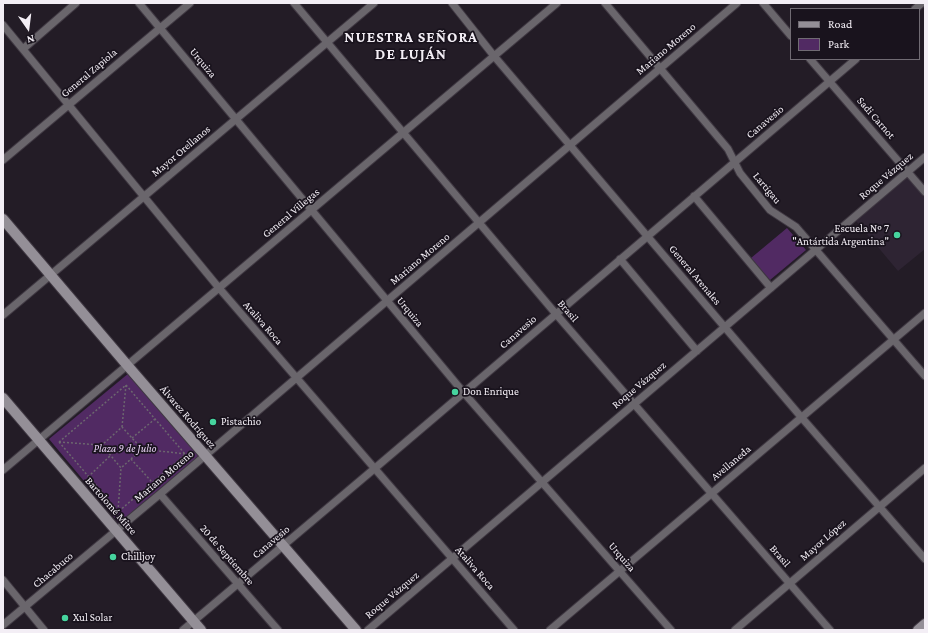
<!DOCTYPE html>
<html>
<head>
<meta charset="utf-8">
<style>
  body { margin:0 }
  #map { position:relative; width:928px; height:633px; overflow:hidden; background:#231c26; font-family:"Crimson Pro",serif }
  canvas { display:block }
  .frame { position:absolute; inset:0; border:4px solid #f3eef5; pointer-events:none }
  .legend { position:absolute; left:790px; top:8px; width:130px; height:52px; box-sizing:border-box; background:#19131d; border:1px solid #706b73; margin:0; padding:5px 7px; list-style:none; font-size:12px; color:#f3eef5 }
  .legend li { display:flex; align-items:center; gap:8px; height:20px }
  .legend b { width:20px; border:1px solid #706b73 }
  .north { position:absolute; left:8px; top:8px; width:40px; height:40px; -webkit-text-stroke:3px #19131d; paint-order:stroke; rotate:166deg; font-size:11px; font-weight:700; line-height:16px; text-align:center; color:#f3eef5 }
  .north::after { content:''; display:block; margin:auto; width:14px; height:18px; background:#f3eef5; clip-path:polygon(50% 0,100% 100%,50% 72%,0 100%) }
</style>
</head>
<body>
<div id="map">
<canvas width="928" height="633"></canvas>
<div class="frame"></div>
<ul class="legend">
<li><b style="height:5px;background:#948f97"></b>Road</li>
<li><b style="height:11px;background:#512a63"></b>Park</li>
</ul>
<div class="north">N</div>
</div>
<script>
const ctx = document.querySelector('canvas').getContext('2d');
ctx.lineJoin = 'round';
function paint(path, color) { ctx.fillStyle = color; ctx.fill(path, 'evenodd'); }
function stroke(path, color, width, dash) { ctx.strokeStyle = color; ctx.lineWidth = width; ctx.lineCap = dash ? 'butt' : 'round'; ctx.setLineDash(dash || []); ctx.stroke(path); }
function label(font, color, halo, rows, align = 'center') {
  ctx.font = font + ' "Crimson Pro",serif'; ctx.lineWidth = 3.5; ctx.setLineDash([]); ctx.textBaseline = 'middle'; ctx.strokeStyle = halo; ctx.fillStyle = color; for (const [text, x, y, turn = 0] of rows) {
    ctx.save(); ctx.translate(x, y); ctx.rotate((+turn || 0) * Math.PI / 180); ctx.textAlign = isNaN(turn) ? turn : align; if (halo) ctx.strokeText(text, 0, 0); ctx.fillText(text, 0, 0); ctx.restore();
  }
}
const built = new Path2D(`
  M907,176l18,20v53l-27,22 -42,-50z`);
const green = new Path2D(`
  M787,228l19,22 -36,30 -19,-22z
  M129,373l71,82 -81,68 -70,-84z`);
const path = new Path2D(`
  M126,385l59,69
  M122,427l4,-42
  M132,438l23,-19
  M59,442l59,69
  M59,442l67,-57
  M59,442l42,3
  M142,449l-20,-22 -20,18 19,23 21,-19 44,5
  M131,459l21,23
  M88,477l22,-21
  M118,511l3,-43
  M119,511l67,-57`);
const minor = new Path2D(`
  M139,3l325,390 207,237
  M294,3l262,311 274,316
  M452,3l42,53 308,362 123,141
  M605,3l123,146 12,24 30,37 26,17 129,149
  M763,3l28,33
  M915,9l7,-6
  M3,25l216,263 295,342
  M23,49l53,-46
  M810,59l115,133
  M3,160l187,-157
  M694,196l77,92
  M620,259l77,92
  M3,315l371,-312
  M3,470l554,-467
  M160,494l118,136
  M3,580l41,50
  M3,625l157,-131 577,-491
  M183,630l191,-161 482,-410
  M368,630l557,-473
  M550,630l375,-317
  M735,630l190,-162`);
const secondary = new Path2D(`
  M3,219l124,146 229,265
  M3,398l198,232
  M918,630l7,-6`);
const markers = [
  [897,235,4,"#46d49e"],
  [455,392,4,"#46d49e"],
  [213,422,4,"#46d49e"],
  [113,557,4,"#46d49e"],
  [65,618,4,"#46d49e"]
];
const streetNames = [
  ["Mariano Moreno",666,49,-40],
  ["Urquiza",203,63,50],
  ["General Zapiola",89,73,-40],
  ["Sadi Carnot",876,118,49],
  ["Canavesio",765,122,-40],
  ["Mayor Orellanos",181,151,-40],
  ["Roque Vázquez",886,176,-40],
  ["Lartigau",767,188,50],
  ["General Villegas",291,213,-40],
  ["Mariano Moreno",420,259,-40],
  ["General Arenales",695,275,50],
  ["Brasil",568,311,49],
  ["Urquiza",410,312,50],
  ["Ataliva Roca",263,323,49],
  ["Canavesio",518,332,-41],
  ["Roque Vázquez",639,385,-40],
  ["Álvarez Rodríguez",188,417,49],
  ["Avellaneda",731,463,-40],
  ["Mariano Moreno",164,476,-40],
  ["Bartolomé Mitre",111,506,49],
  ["Mayor López",823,540,-41],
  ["Canavesio",271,542,-40],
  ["20 de Septiembre",227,555,49],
  ["Brasil",780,556,49],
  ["Urquiza",622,557,49],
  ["Ataliva Roca",475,568,49],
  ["Chacabuco",53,570,-40],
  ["Roque Vázquez",392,595,-40]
];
const poiNames = [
  ["Escuela Nº 7",889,229,"right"],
  ["\"Antártida Argentina\"",889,242,"right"],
  ["Don Enrique",463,392],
  ["Pistachio",221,422],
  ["Chilljoy",121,557],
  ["Xul Solar",73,618]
];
const parkNames = [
  ["Plaza 9 de Julio",125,449]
];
const districtNames = [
  ["NUESTRA SEÑORA",411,37],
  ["DE LUJÁN",411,54]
];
paint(built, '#2e2433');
paint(green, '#512a63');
stroke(minor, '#403943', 9);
stroke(secondary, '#403943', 12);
stroke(path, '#6c666f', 1.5, [2, 2]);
stroke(minor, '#6a666c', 7);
stroke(secondary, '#948f97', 10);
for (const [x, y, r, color] of markers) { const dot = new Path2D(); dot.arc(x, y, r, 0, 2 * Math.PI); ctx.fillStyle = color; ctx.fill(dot); stroke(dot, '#19131d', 1.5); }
label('11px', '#f3eef5', '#19131d', streetNames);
label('11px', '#f3eef5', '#19131d', poiNames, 'left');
label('italic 11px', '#e8d1f4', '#19131d', parkNames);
ctx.letterSpacing = '1px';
label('bold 15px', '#f3eef5', '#19131d', districtNames);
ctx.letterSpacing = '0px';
</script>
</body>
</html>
